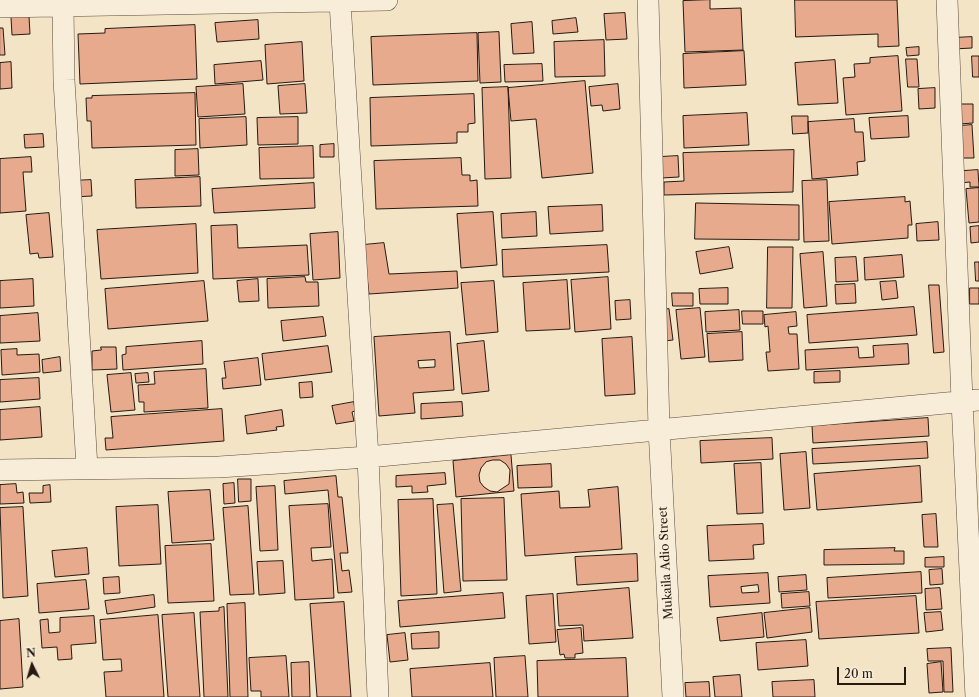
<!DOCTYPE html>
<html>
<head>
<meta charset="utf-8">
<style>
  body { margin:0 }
  #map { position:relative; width:979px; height:697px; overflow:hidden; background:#f3e4c5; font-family:"Libre Caslon Text",serif }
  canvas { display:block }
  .north { position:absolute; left:12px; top:645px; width:40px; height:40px; -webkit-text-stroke:3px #f7edd9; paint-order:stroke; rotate:355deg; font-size:11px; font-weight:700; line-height:16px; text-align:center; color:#261912 }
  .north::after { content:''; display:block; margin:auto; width:14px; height:18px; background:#261912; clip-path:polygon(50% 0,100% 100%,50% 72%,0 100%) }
  .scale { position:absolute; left:837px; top:667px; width:69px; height:18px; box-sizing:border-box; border:2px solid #261912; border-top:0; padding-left:5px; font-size:12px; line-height:14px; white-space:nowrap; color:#261912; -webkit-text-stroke:3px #f7edd9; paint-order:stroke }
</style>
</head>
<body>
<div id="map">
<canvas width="979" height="697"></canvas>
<div class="north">N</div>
<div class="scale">20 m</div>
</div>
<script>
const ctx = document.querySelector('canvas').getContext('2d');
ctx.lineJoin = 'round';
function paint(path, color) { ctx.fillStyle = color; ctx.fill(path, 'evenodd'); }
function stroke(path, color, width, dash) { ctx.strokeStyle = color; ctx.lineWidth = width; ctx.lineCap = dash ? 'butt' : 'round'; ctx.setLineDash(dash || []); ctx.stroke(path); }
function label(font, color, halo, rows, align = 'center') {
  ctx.font = font + ' "Libre Caslon Text",serif'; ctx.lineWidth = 3.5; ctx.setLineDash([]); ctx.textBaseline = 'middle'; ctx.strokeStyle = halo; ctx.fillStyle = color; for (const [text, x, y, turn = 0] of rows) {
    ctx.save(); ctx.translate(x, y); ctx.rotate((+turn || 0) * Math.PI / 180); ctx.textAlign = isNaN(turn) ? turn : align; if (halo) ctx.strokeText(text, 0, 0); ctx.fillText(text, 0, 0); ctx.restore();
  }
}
const building = new Path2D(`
  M710,0v9l31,-1 2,42 -58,2 -2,-51z
  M795,0h102l2,46 -21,1v-13l-82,3z
  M625,13l2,26 -21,1 -2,-26z
  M29,16l1,18 -18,1 -1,-18z
  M576,18l2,14 -25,2 -1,-13z
  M258,20l1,19 -42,3 -2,-19z
  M532,22l2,31 -21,1 -2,-30z
  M195,25l2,54 -117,5 -2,-50 27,-1v-4z
  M0,28h3l2,27h-5z
  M499,32l2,50 -21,1 -2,-50z
  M477,33l1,48 -105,4 -2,-48z
  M972,37v11l-19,1v-11z
  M604,40l1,36 -50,1 -1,-35z
  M302,42l2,39 -37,3 -2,-39z
  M919,47v8l-12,1 -1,-8z
  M744,51l2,34 -62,3 -1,-34z
  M898,56l4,55 -56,4 -3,-37 12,-1 -1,-13 16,-1v-5z
  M972,56h7v21h-6z
  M906,59h11l2,28h-11z
  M835,60l3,43 -40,2 -3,-42z
  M261,61l2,19 -48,4 -1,-19z
  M11,62l1,26 -12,1v-26z
  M542,64l1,17 -38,1 -1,-17z
  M585,81l8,92 -51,5 -6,-59 -25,2 -3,-33z
  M243,84l2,30 -47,3 -2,-30z
  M305,84l2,29 -27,1 -2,-28z
  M618,84l2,25 -17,2 -1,-6 -11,1 -2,-19z
  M508,87l3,91 -26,1 -3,-91z
  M935,88v20l-16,1 -1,-20z
  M195,93l1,52 -104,3 -1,-27h-4l-1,-23h6v-2z
  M474,94l1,29 -7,1v8h-11v11l-86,3 -1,-48z
  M959,104h14v19l-14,1z
  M747,113l2,32 -65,3 -1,-32z
  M792,116h16v17l-15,1z
  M908,116l1,21 -38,2 -2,-21z
  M246,117l1,28 -47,3 -1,-29z
  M298,117v27l-40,1 -1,-27z
  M854,119l1,13h8l2,29 -8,1 1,13 -46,4 -4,-57z
  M972,125l2,33h-13l-2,-32z
  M43,134l1,13 -19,1 -1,-13z
  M334,144v13h-14v-12z
  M313,146l1,32 -54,1 -1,-31z
  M198,149l1,26 -24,1v-26z
  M794,150l-1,42 -129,3v-13l20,-1 -1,-28z
  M678,156l1,21 -18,1 -1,-21z
  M31,157l1,15h-9l3,39 -26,2v-54z
  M461,158l1,17h8v6l7,-1 1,26 -102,3 -2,-48z
  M978,170l1,17h-9v-5l-10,1 3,-12z
  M200,177l1,29 -65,2 -1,-28z
  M91,180l1,16 -20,1 -1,-16z
  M827,180l2,61 -25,1 -2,-61z
  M314,183l1,25 -101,5 -2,-24z
  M979,188v34l-10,1 -3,-34z
  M905,197v5l5,-1 1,13 1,11h-4v13l-76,6 -3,-42z
  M696,203l103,2v35l-104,-1z
  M602,205l1,26 -53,3 -2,-27z
  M493,212l4,53 -36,3 -4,-54z
  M536,212l1,24 -35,2 -1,-24z
  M49,213l4,44 -14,1 -1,-5 -8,1 -4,-39z
  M938,222l1,18 -22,1 -1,-17z
  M196,224l2,49 -97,6 -4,-49z
  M237,225l1,23 69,-3 2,30 -96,4 -2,-53z
  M979,226v16l-8,1 -1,-16z
  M338,232l2,46 -27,2 -3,-46z
  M384,243l5,31 68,-3 1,17 -89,6 -6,-49z
  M607,245l2,27 -106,5 -1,-27z
  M729,247l4,21 -33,6 -4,-22z
  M768,247h25l-1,61h-25z
  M823,252l4,54 -23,2 -4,-54z
  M902,255l2,22 -39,3 -1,-22z
  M856,257l2,24 -22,1 -1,-24z
  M975,262h4v19h-3z
  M305,277l1,5h12l1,24 -51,2 -1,-29z
  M608,277l3,52 -36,3 -4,-52z
  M33,279l1,27 -34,2v-27z
  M258,279l1,22 -20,1 -2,-21z
  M567,280l3,49 -44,2 -3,-48z
  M204,281l4,40 -100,8 -3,-40z
  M494,281l4,51 -32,3 -5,-52z
  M896,281l2,17 -16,2 -2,-18z
  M855,284l1,19 -20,1 -1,-19z
  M929,285h10l5,67 -10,1z
  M728,288v16h-28l-1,-15z
  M970,288h9v16h-9z
  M672,293h21v13h-20z
  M630,300l1,19 -15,1 -1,-19z
  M914,307l3,28 -108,8 -2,-28z
  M700,308l5,49 -24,2 -5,-49z
  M669,309l4,31 -9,1 -4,-31z
  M739,310l1,20 -34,2 -1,-20z
  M742,311h21v13h-20z
  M796,312l1,14 -9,1 1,7h8l2,35 -31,2 -2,-19h4l-2,-26 -3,1 -1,-12z
  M38,313l2,28 -40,2v-27z
  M323,317l3,19 -43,5 -2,-20z
  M450,332l4,58 -41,3 2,20 -36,3 -5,-79zM435,360v7l-16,1 -1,-7z
  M742,332l1,28 -34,2 -2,-28z
  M632,337l3,57 -30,2 -3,-57z
  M202,341l1,23 -80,6 -1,-15 4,-1v-7z
  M484,341l5,50 -27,3 -5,-50z
  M908,344l1,20 -103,6 -1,-20 53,-3 1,11 15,-1 -1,-11z
  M328,346l4,26 -67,8 -3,-26z
  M101,347h15l1,22 -25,1v-19l9,-1z
  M17,349v6l22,-1 1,18 -38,3 -1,-25z
  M60,357l1,14 -18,2 -1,-13z
  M258,358l3,27 -38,4 -1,-11h4l-2,-16z
  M206,369l2,39 -64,4v-10h-5l-1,-17 17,-1 -1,-12z
  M840,371v11l-26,1v-11z
  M131,373l4,37 -24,2 -4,-37z
  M148,373l1,9 -13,1 -1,-9z
  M39,378l1,21 -40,3v-22z
  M312,382l1,15 -13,1 -1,-15z
  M354,402l1,9 -3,1 2,9 -18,3 -4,-18z
  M462,402l1,14 -42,3v-15z
  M40,407l2,30 -42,3v-30z
  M222,409l2,32 -118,9 -1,-12h8l-2,-21z
  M282,410l2,16 -8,1 1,3 -30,4 -2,-18z
  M928,418l1,18 -116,7 -1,-17z
  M772,438l1,21 -72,4 -1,-22z
  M927,442l1,16 -115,6 -1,-15z
  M806,452l4,56 -26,2 -4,-56z
  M511,455l3,36 -58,6 -3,-36zM493,460h7l6,4 4,6 -1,14 -12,8 -7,-1 -6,-4 -4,-5 -1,-7 2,-7 5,-6z
  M761,463l2,50 -26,1 -3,-50z
  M551,464l1,23 -34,1 -1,-22z
  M920,466l2,36 -105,8 -3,-36z
  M445,473l1,11 -19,2 1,6 -16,1v-7l-16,1v-11z
  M336,476l2,21h4l6,56h-8l2,18 7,-1 3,22 -14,1 -10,-103 -43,4 -1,-13z
  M238,479h13v22l-12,1z
  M234,483l1,20 -11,1 -1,-20z
  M16,484l1,9 6,-1 1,11 -24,1v-19z
  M50,485l1,17 -21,1 -1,-10h14v-7z
  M275,486l3,64 -18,1 -4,-64z
  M618,487l4,62 -97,7 -4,-62 38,-3 1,17 30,-1 -2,-17z
  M210,490l4,50 -42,3 -4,-51z
  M504,498l3,82 -44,1 -2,-82z
  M433,499l4,95 -36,2 -3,-96z
  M328,504l3,43 -20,1 1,13 20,-2 2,39 -39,2 -6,-94z
  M453,504l8,87 -17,2 -7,-88z
  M158,505l3,59 -42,2 -3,-59z
  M248,506l6,88 -24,1 -7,-87z
  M23,507l5,89 -25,2 -3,-90z
  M936,514l2,33h-14l-2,-32z
  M763,524l1,20 -11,1 1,14 -45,2 -2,-35z
  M211,544l3,57 -46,2 -3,-57z
  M87,548l2,26 -34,3 -3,-26z
  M895,548l-1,3h10v13l-80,1v-15z
  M637,554l1,27 -61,4 -2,-28z
  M944,557v10h-19v-9z
  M283,561l2,32 -26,2 -2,-33z
  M942,569l1,15 -13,1 -1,-15z
  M921,572l1,21 -94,5 -1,-20z
  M768,573l2,30 -60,4 -2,-31zM758,585l1,7 -17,1 -1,-6z
  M806,575l1,15 -28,2 -1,-15z
  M119,577l1,16 -16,1 -1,-16z
  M86,580l3,29 -50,4 -2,-29z
  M629,588l4,50 -49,3 -1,-16 -24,1 -2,-32z
  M940,588l2,21 -16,1 -1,-21z
  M809,592l1,14 -28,2 -1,-14z
  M503,593l2,25 -105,9 -2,-26z
  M553,594l3,48 -27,2 -3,-48z
  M154,595l1,12 -48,7 -2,-13z
  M916,596l3,37 -100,6 -3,-37z
  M344,602l7,95h-34l-7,-93z
  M245,603l3,94h-18l-3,-93z
  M224,607l4,90h-24l-4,-85 19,-1v-3z
  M810,608l2,24 -45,6 -3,-25z
  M941,612l2,18 -17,2 -2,-19z
  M194,613l6,84h-32l-6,-82z
  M762,613l2,24 -44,4 -3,-23z
  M158,615l6,82h-58l-2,-25 18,-1 -1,-12 -18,1 -3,-40z
  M94,616l2,27 -25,2 1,14 -14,1 -1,-13 -15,1 -2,-28 8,-1 1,14 11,-1v-14z
  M19,619l4,68 -23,2v-68z
  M581,628l2,25 -8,1v4h-10l-1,-4 -4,1 -3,-25z
  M439,632v16l-27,1 -1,-15z
  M405,633l3,27 -18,2 -3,-27z
  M806,640l2,26 -50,4 -2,-27z
  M951,648l2,44h-9l-1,-31h-15l-1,-12z
  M286,656l3,41h-28v-6h-10l-2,-33z
  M525,656l3,41h-32l-2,-39z
  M626,658l2,39h-90l-1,-36z
  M309,662l1,35h-18l-1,-34z
  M941,662l2,30 -14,1 -2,-29z
  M490,663l3,34h-81l-2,-28z
  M740,675l2,22h-27l-2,-20z
  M814,680l1,17h-42l-1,-15z
  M709,682l1,15h-24l-1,-14z`);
const minor = new Path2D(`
  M648,0l11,429 14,268
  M947,0l15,401 14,296
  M340,2l28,455 10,240
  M63,6l1,74 23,388
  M0,7l387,-7
  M0,470l219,-3 149,-10 611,-57`);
const streetNames = [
  ["Mukaila Adio Street",666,563,-93]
];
paint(building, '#e7aa8d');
stroke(building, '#261912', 1);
stroke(minor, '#594c3f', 22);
stroke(minor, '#f7edd9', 21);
label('12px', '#261912', '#f7edd9', streetNames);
</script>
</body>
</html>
